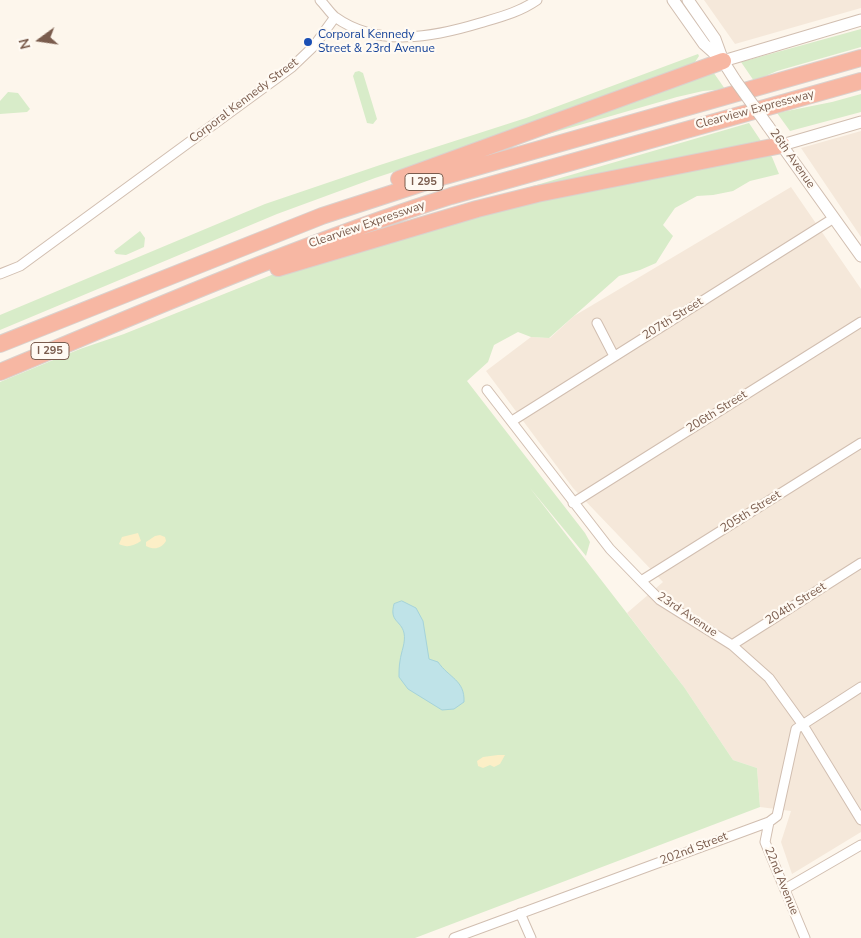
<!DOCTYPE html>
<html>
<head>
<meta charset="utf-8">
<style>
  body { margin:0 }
  #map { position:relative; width:861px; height:938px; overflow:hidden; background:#fdf6ec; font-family:"Nunito Sans",sans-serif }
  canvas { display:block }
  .north { position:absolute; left:15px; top:15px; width:50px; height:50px; -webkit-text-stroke:4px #fffaf3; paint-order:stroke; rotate:256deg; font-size:14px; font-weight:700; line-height:20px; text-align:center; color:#7a5c4d }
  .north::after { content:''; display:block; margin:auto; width:18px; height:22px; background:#7a5c4d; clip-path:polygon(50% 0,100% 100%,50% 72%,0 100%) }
</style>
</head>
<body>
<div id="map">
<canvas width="861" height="938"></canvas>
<div class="north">N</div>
</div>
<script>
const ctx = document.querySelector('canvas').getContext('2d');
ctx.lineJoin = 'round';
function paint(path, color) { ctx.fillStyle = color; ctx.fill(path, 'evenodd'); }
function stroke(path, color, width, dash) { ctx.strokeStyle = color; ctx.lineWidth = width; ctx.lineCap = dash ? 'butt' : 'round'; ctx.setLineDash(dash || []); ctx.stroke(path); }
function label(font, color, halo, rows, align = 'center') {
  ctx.font = font + ' "Nunito Sans",sans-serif'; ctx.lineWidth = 4.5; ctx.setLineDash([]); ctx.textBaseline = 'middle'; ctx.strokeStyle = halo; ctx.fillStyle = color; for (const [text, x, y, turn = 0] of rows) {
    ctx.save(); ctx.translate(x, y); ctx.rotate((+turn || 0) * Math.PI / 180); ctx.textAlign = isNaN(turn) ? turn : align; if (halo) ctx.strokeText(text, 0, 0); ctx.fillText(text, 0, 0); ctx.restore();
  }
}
const residential = new Path2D(`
  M704,0h157v8l-126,36z
  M861,131v106l-60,-89z
  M791,187l70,102v543l-69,42 -11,-32 10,-31 -31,-4 -3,-39 -24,-8 -49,-73 -57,-74 36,-31 -90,-94 -87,-117 45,-34 19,1 24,-22z`);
const green = new Path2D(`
  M861,29v18l-84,24 -23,10 -13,-19z
  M698,54l1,2 -6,9 -224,82 -94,31 -98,36 -277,116v-15l265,-111 115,-39 146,-47z
  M711,69l14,20 -22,2 -26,6 -205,59z
  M359,71l4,2 14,46 -4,5 -6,-1 -14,-47 2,-4z
  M8,92l10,1 12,16 -3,3 -27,2v-13z
  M861,94v18l-71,19 -13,-18 55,-11z
  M749,123l12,18 -197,40 -127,33z
  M766,150l6,7 7,17 -29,7 -17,10 -20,4 -16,1 -22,12 -12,17 10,11 -17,27 -16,7 -21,6 -70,62 -18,-1 -13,-5 -24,13 -6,17 -21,19 118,152 5,9 -4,14 -56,-68 154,199 49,73 24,8 3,39 -345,131h-415v-556l80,-33 44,-15 160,-64 233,-66z
  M140,231l5,7 -1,9 -18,8 -10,-1 -2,-3z`);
const sand = new Path2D(`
  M138,533l3,8c-8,5 -14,7 -22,3l3,-7z
  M160,535l5,2 1,4c-5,8 -12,9 -20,5v-4l9,-6z
  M498,755h7l-5,9 -6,3 -4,-2 -7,3 -5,-2 -1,-5 6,-4z`);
const water = new Path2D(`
  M402,601l14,7 7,13 6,38 9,3c11,16 27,18 26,40l-10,7 -12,1 -34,-21 -9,-12c0,-5 0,-11 1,-16 1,-9 6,-19 4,-28 -3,-13 -15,-11 -10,-29z`);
const minor = new Path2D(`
  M320,0c5,5 10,13 15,17 43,31 99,20 145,6 20,-6 40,-11 57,-23
  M0,274l20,-8 272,-199 22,-21 21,-29
  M597,323l17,33
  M487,390l123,159 31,32 19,19 72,45 37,33 34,47 58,95
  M512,421l322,-203
  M573,503l288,-181
  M641,581l220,-138
  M732,645l129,-82
  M769,822l-4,20 40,96
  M785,889l76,-44
  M520,913l11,25
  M454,938l315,-116 8,-6 19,-87 65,-42`);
const tertiary = new Path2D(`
  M673,0l31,44 19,17
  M688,0l27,39 8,22 12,19
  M723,61l138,-41
  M768,126l93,130
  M782,145l79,-23`);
const motorway = new Path2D(`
  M399,179l324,-118
  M278,268l199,-59 60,-15 245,-49
  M0,344l322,-128 123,-40 416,-118
  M0,372c149,-62 297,-127 451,-176l410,-115`);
const tertiaryBridge = new Path2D(`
  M735,80l33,46`);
const markers = [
  [308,42,5,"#1a4fb4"]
];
const shields = [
  [424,182,38],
  [50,351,38]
];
const shieldNames = [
  ["I 295",424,182],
  ["I 295",50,351]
];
const transitNames = [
  ["Corporal Kennedy",318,35],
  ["Street & 23rd Avenue",318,49]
];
const streetNames = [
  ["Corporal Kennedy Street",244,101,-37],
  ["Clearview Expressway",755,110,-15],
  ["26th Avenue",792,159,55],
  ["Clearview Expressway",367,225,-19],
  ["207th Street",673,319,-32],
  ["206th Street",717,412,-32],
  ["205th Street",751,512,-32],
  ["204th Street",796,604,-32],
  ["23rd Avenue",687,615,34],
  ["202nd Street",694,849,-21],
  ["22nd Avenue",781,881,68]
];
paint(residential, '#f5e8da');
paint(green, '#d8ecc9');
paint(sand, '#fcefc7');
paint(water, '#bfe3e8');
stroke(water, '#a5d3da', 1);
stroke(minor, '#d1beb0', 11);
stroke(tertiary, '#d1beb0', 13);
stroke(motorway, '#dad1cd', 18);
stroke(minor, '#fff', 9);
stroke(tertiary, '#fff', 11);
stroke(motorway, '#f7b7a3', 16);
stroke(tertiaryBridge, '#d1beb0', 13, []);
stroke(tertiaryBridge, '#fff', 11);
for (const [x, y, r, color] of markers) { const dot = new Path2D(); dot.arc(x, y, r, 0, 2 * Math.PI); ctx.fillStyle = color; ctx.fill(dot); stroke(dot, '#fffaf3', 2); }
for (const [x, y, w] of shields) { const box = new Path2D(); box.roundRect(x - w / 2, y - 8.5, w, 17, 4); ctx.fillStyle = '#fffaf3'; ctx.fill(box); stroke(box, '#7a5c4d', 1); }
label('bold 11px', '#7a5c4d', null, shieldNames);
label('12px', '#164399', '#fffaf3', transitNames, 'left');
label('12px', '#7a5c4d', '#fffaf3', streetNames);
</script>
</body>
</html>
